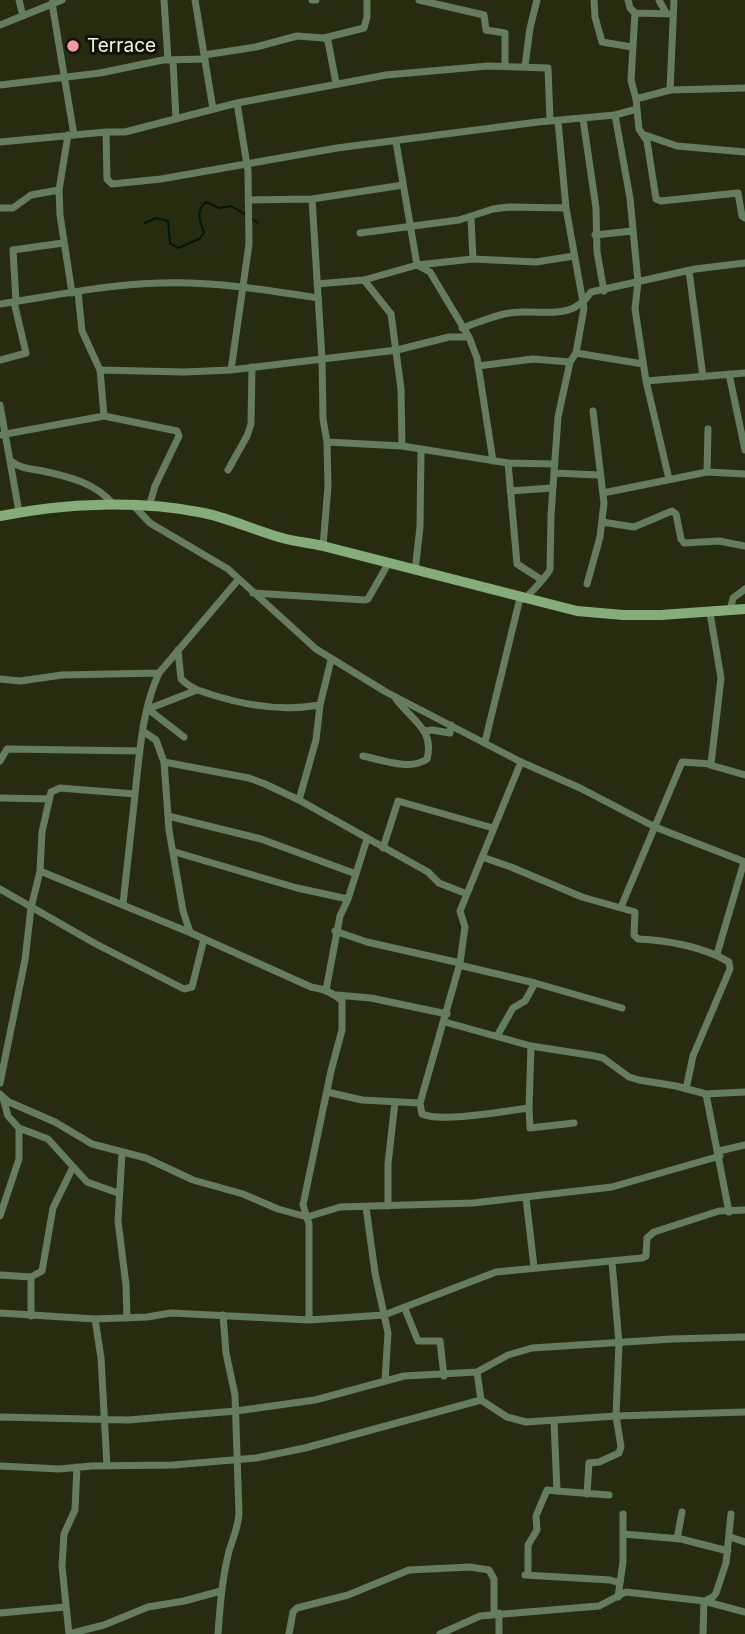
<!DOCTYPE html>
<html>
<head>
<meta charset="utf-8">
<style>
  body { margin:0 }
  canvas { display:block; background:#272c10 }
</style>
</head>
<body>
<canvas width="745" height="1634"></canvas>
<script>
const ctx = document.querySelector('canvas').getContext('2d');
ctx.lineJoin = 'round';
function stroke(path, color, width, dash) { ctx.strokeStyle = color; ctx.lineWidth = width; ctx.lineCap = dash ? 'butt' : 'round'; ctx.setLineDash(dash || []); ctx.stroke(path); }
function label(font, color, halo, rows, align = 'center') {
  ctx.font = font + ' Inter,sans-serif'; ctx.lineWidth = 6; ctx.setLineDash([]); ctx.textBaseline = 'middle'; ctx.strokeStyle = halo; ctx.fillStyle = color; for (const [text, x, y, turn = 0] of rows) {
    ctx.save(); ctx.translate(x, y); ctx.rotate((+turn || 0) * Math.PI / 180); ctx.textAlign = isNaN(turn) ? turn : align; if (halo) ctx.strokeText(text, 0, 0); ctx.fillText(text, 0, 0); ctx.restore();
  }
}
const stream = new Path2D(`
  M251,218l7,5
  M145,223l11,-5 12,3 2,22 8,5 21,-9 5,-6c-4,-13 -9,-21 2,-31l13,6 12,-2 15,9`);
const street = new Path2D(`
  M19,0l4,16
  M164,0l4,60
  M195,0l18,109
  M312,0h4
  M419,0l65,15 2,15 19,3v33
  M594,0l1,17 7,25 30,5
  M628,0l2,8 5,5 -4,67 5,19 3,30 8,12 9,58 5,2 77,-8 4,23 3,2
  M659,0l7,13
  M52,3l22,132
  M635,13l37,1
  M0,25l62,-25
  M324,38l4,3 8,42
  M204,55l52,-8 41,-11 27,2 40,-10 3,-11v-17
  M173,61l3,58
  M525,66l5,-38 7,-28
  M0,85l100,-12 63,-13 42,-1
  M670,90l4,-90
  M636,99l34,-9 75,-2
  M615,115l15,83 8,84 -3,27 11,72 23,98
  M583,119l13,89 1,44 7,39
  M106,132l1,47 5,5 49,-5 176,-31 201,-26 77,-7 22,-6
  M68,135l-9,55 1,25 12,78
  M645,135l32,11 68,6
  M0,142l106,-10h19l112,-29 149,-28 102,-9 60,2 2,52
  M396,142l21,123 13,7 39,65 8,21 16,103
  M312,199l10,160 1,60 4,23 1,44 -5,60
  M248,200l64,-1 91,-14
  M0,208h13l18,-13 28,-5
  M471,218l2,41
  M360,233l99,-13 34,-11 16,-2 57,1
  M595,235l37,-4
  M689,271l14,106
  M364,280l27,34 10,75 1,57
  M317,284l47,-4 53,-15 56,-6 63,3 38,-6
  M78,292l4,39 18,39 4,46
  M16,301l-3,-51 50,-7
  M0,304c53,-8 107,-20 161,-21 51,-2 106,7 157,15
  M462,328c16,-5 32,-13 48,-15 31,-5 61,10 81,-21l104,-23 50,-6
  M576,353l67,11
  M0,360l26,-7 -12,-51
  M478,366l55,-7 37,3
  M100,370l84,2 47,-2 166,-20 52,-13h20
  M231,370l18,-126 -1,-73 -11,-68
  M729,374l16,76
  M646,381l99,-8
  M0,405l19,107
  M0,435l104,-19 73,15 2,5 -24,50 -6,21
  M327,442l75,4 106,17 47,1
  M11,461c10,8 21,8 32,10 27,6 53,12 71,34
  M508,463l9,101 25,16
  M228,470l19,-34 4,-12 1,-57
  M707,472l1,-43
  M554,473l45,2
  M510,491l42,-3
  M603,493l104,-21 38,2
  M134,506l16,17 78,46 88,80 70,43 135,70 59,26 75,39 90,35
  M602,522l32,5 38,-16 4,3 5,25 3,4 35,-2 26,5
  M415,571l5,-44 1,-77
  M587,584l13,-47 4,-34 -11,-92
  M253,593l112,7 3,-1 20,-35
  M524,599c4,-3 25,-25 26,-30l1,-54 7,-98 12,-55 6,-9 8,-45 -18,-100 -8,-87
  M730,611l3,-13 12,-9
  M178,650l3,29c10,10 22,13 35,17 35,11 68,15 104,9
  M0,679l20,2 42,-6 97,-2
  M425,731l7,-1 18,3 1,-8
  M144,732l12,8 8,22 5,68 14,81 7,21
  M184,737l-36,-28 49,-19
  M485,742l35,-144
  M363,756c19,4 48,15 64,3 8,-30 -16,-39 -31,-60
  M0,761l7,-12 133,2
  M164,762l85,16 16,6 34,16 129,72 11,11 28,11
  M521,762l-61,149 5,16 -5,36 -40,140 2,11c20,9 83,-3 107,-6l2,-62
  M710,765l35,10
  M0,798l49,1
  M299,800l17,-60 4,-35 11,-45
  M168,816l93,23 95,35
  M383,848l15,-47 95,27
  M175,852l122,36 51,11
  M482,857l29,10 71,30 53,15 -1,23 4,4c29,1 66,8 91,23l1,7 -37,87 -7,33
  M40,871l151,62 120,54c12,2 22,5 31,14v29l-11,41 -28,134 6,19v96
  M0,889l96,55 88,45 8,-2 12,-48
  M123,904c4,-39 9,-79 13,-119 4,-37 7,-78 23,-112l79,-93
  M621,907l61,-145 29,2 10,-86 -11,-65
  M335,931l32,11 93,21
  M717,954l27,-92
  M459,965l76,18
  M326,990l14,-74 8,-17 19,-60
  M336,995l35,3 76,16
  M445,1022l86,24 64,10 8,2 26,19 10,3 37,6 30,8 39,-2
  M497,1036l16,-28 12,-7 10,-18 87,25
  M0,1083l25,-123 6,-52 9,-37 2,-39 9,-40 9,-4 75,6
  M327,1092l35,8 58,3
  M0,1094l9,8 46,20 37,22 54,14 47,22 50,14 35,15 29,8 33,-10 133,-4 139,-16 108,-31
  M706,1094l23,118
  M3,1098l5,18 11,12 29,11 39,43 31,11
  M529,1108l1,20 44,-5
  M719,1151l26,-6
  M122,1153l-4,68 8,64 1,33
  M526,1198l8,69
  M388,1206v-42l7,-62
  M366,1207l9,66 13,60 -3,48
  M0,1216l19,-57v-31
  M0,1275l31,2 11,-6 11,-63 20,-41
  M405,1309l13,32h22l4,35
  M0,1313l95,6 52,-2 24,-4 138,7 75,-5 112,-43 146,-14 4,-2 1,-18 7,-6 65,-21 26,-1
  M31,1316v-39
  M95,1319l6,39 6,108
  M477,1372l4,28 26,17 19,5 90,-6 129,-4
  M0,1417l128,3 108,-9 79,-11 89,-24 73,-4 31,-17 24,-7 140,-9 73,-2
  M0,1466l59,3 33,-3 81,-1 83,-7 49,-10 176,-48
  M557,1491l52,4
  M587,1494l2,-31 10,-1 20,-9 2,-6 -5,-31 3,-73 -7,-81
  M623,1534v-20
  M730,1537l15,5
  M677,1539l5,-27
  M525,1575l85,5 10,3
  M528,1575v-30l9,-15 -1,-14 11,-26 10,1 -3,-70
  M618,1597l5,-35v-28l58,5 47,12
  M705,1601l8,-4 3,-4 10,-30 5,-49
  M0,1613l65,-6
  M69,1634l-7,-68 2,-32 11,-24 2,-43
  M69,1634l35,-9 44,-18 36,-6 37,-10
  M218,1634c2,-28 4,-55 11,-83 4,-13 9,-23 10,-37l-4,-119 -9,-42 -3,-38
  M289,1634l4,-22 4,-4 51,-13 61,-25 61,-3 19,3 5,9v35
  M440,1634l40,-18 119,-10 27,-14 78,9 41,11
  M499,1634v-21
  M703,1634l1,-33`);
const secondary = new Path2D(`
  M0,516c65,-13 138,-16 204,-3 28,6 54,19 82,26 12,3 25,4 37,7l254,65 46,4h38l84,-6`);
const markers = [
  [73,46,7,"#f39aa8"]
];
const poiNames = [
  ["Terrace",87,46]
];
stroke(stream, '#00180b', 2);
stroke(street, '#657c5f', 7);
stroke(secondary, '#86ac7c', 10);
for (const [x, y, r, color] of markers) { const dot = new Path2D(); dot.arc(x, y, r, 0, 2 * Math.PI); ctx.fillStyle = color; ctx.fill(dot); stroke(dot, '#111307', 2.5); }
label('19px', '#f0f4e3', '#111307', poiNames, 'left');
</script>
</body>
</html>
